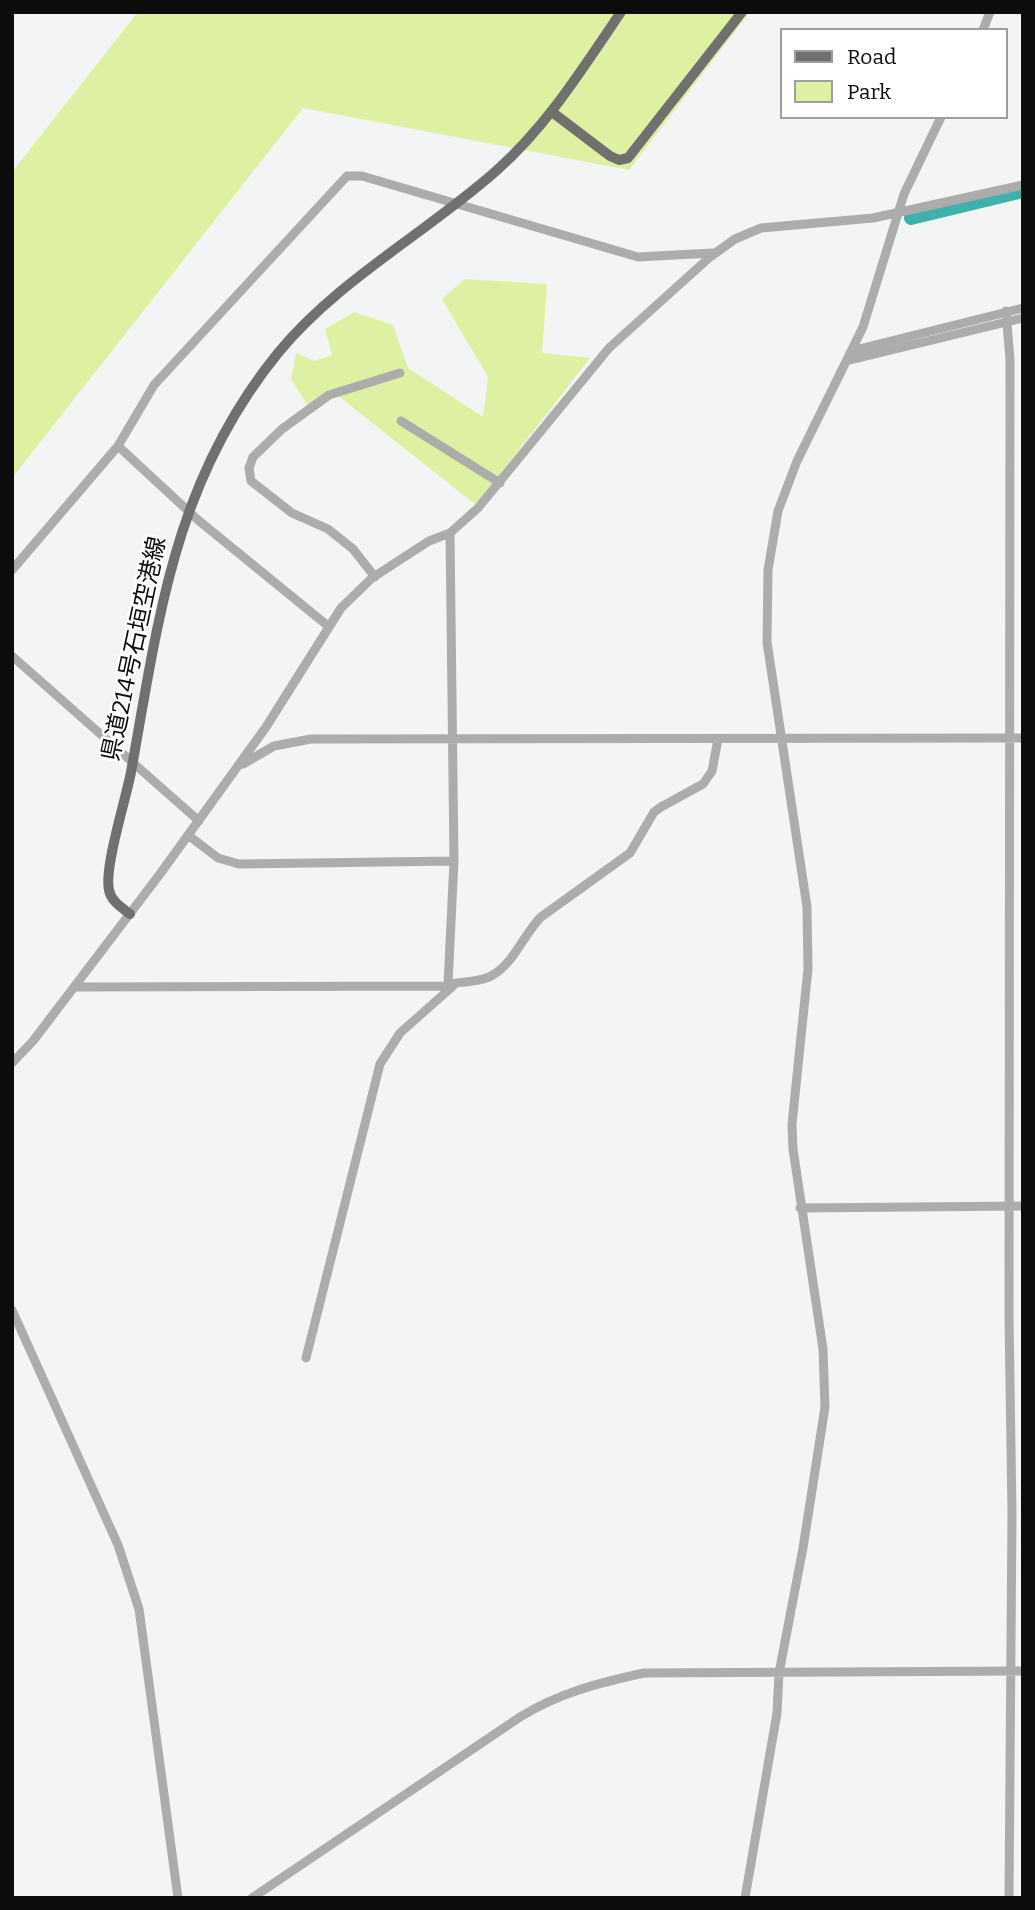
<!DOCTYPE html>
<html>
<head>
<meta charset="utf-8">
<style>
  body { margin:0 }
  #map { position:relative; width:1035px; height:1910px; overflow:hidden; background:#f2f5f3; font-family:Bitter,serif }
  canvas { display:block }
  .frame { position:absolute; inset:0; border:14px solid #0b0c0b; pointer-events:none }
  .legend { position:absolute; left:780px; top:28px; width:228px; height:91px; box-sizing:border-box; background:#fff; border:2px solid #9d9e9d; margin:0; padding:9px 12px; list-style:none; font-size:21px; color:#0b0c0b }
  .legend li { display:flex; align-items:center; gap:14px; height:35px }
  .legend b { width:35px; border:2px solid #9d9e9d }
</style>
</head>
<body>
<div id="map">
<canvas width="1035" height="1910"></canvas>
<div class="frame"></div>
<ul class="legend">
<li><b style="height:9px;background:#70716f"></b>Road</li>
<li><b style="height:19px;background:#def1a3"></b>Park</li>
</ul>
</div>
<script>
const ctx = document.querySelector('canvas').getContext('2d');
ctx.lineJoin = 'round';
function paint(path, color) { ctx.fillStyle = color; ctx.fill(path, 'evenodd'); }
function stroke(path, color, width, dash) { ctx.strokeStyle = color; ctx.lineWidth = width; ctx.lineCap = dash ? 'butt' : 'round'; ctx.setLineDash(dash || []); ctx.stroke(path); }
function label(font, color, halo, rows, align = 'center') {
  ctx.font = font + ' Bitter,"Noto Sans JP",serif'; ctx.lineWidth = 5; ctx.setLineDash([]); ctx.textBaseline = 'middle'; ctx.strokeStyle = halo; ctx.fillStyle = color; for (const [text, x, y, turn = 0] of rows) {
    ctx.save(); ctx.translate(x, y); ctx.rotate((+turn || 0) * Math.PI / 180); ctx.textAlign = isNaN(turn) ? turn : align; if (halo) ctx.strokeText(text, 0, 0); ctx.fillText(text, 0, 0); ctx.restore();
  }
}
const green = new Path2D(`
  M138,12h612l-121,158 -326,-62 -291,370v-306z
  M465,279l82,5 -5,69 48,5 -114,147 -144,-114 -25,14 -16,-26 5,-26 18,8 18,-6 -7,-26 29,-17 39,13 15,43 75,49 5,-40 -46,-78z`);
const river = new Path2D(`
  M911,218l112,-27`);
const minor = new Path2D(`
  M983,30l7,-18
  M1006,311l4,49 -1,958 3,195 -3,385
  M851,351l172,-43
  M846,361l177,-43
  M401,421l99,62
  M118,446l80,74 130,106
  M12,570l106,-124 36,-61 193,-209h15l276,81 75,-4
  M375,577l-22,-28 -25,-20 -36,-16 -41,-32 -2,-13 4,-11 29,-28 47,-34 71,-22
  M12,656l187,165
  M243,764l31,-18 37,-7 712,-1
  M188,835l30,23 21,6 215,-3
  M448,984l6,-123 -4,-328
  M448,984c13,-2 32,-2 43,-8 23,-12 32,-41 50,-59l89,-64 24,-41 7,-5 42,-23 9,-13 6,-32
  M74,987l377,-1
  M12,1063l21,-22 127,-167 106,-147 75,-119 31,-30 57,-37 21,-8 28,-25 131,-160 101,-91 25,-18 26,-11 112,-10 150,-33
  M800,1208l223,-2
  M12,1310l106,235 21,64 39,289
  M306,1358l74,-294 20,-31 53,-47
  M252,1898l268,-181c39,-24 78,-34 124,-44l379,-2
  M745,1898l32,-185 2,-40 24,-125 22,-141 -2,-58 -30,-200 -1,-25 16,-155 -1,-62 -40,-265 1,-72 10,-59 19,-50 66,-134 41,-133 37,-77`);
const major = new Path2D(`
  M552,112l58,44 9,4 9,-2 114,-146
  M130,914c-9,-7 -19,-13 -21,-24 -5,-23 17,-91 22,-118 28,-155 43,-291 147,-419 60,-73 148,-120 218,-182 51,-45 87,-103 125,-159`);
const streetNames = [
  ["県道214号石垣空港線",135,649,-78]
];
paint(green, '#def1a3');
stroke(river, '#3eb1ad', 14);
stroke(minor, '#acadab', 9);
stroke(major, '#70716f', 10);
label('24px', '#0b0c0b', '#fff', streetNames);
</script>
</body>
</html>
